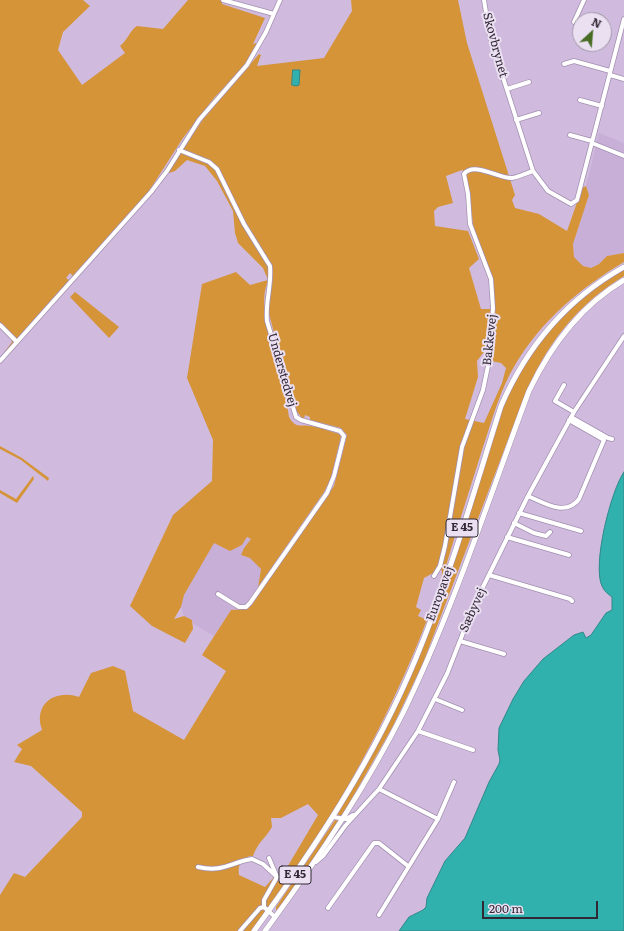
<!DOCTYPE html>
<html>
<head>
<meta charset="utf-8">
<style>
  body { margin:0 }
  #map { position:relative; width:624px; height:931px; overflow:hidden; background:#d0bbde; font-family:Literata,serif }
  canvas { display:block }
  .north { position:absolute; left:572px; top:12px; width:40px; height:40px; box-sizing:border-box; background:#ebe0f2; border:1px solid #a096a6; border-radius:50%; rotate:26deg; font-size:11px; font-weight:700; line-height:16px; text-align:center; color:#302835 }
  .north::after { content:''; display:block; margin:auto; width:14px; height:18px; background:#496c25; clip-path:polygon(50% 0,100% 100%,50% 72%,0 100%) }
  .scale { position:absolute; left:482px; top:901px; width:116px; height:18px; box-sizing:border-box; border:2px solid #302835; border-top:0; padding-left:5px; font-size:12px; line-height:14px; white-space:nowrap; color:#302835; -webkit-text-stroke:3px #ebe0f2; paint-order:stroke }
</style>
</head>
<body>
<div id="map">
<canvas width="624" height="931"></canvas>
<div class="north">N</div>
<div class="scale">200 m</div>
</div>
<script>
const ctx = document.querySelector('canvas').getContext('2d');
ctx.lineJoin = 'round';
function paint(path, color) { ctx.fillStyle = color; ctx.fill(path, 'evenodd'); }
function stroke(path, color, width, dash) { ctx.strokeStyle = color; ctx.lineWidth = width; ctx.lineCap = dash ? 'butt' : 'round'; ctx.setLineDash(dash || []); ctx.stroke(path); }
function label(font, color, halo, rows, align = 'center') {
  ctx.font = font + ' Literata,serif'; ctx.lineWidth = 4; ctx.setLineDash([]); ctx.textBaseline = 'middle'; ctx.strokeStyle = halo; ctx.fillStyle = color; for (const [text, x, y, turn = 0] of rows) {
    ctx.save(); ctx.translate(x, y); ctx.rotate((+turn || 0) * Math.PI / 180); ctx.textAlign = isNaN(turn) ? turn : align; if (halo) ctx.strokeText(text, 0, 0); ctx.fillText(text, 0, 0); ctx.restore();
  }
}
const built = new Path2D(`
  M599,133l25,10v110l-17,3 -8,8 -8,4 -8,-2 -9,-9 -1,-13 16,-49 -3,-9z
  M248,537l3,2 -7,9 17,21 -3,18 3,3 -14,19 -16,1 -17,26 -19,-11 -3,-5 -8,-4 -3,-9 3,-12 30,-53 16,9 12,-6z`);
const green = new Path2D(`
  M0,0h83l7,6 -27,26 -5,18 24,35 43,-32 -5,-7c8,-6 9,-15 17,-20l26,3 25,-29h34v4l43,14 -12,26 3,-1 1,3 -12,19 -31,33 -31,40 -34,53 -76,85 -3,-3 -4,5 3,2 -69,78 12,-16 -1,-3 -11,-11z
  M351,0h107l9,43 48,152 -3,5 3,8 24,6 28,17 15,-43 4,-2 3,9 -16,49 1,13 9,9 8,2 8,-4 8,-8 17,-3v9c-44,26 -83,59 -109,103 -15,25 -23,55 -32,82 -14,45 -29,90 -42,136l1,-12 -4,-5 -5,7 -9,5 -8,29 5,3 -3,6 7,3 3,-8 2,1c-43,115 -104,221 -179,319h-251v-36l14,-22 11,4 57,-60v-5l-51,-46 -17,-4 8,-13 -5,-4 25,-15c-9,-26 13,-41 37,-33l12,-24 22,-7 12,5 8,40 51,29 42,-69 -24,-16 29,-45 16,-1 5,-5 82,-118 13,-51 -6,-7 -31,-8v-3l-5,-2 -1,4 -2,-1 -8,-10 -26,-98 5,-34c-26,20 14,111 16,141 7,12 11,7 21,9 10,1 20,5 29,8l2,2 -10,42 -7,14 -66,95 3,-18 -11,-11 -9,-3 3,-7 7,-9 -4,-2 -5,8 -12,6 -16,-8 -30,52 -3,12 -7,12 10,-3 8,4 1,9 -8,14 -33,-17 -22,-20 43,-91 39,-34 1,-41 -26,-62 15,-94 34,-12 14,13 18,-5 -5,-12 -25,-25 -3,-10 -2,-22 -16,-30 -12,-15 -18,-6 -12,11 -6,2v-4l35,-51 55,-64 2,1 -4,11 67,-8 28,-47zM462,170l5,3 -1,2 9,62 18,41 1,31h-13l-12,-41 10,-9 -11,-28 -33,-5 -1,-15 4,-4 15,-4 -7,-27zM483,353l4,1 4,7 10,2 5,5 -4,15 -18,40 -19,-4 13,-42 -1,-16zM308,804l10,11 -39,66 -5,-4 -9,10 -26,-12c-2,-11 4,-19 14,-19 5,-14 12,-17 19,-29l-1,-9h10z
  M624,270v6c-47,28 -79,70 -99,119l-102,268 -30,63 -51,90 -5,-1c35,-58 68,-119 92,-183 18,-46 33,-93 47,-141 11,-35 20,-71 36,-104 24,-50 65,-90 112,-117z
  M75,292l44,35 -10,11 -39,-41z
  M0,446l22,12 27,20 -1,3 -27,-21 -21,-11z
  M33,476l1,3 -17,24 -17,-10v-3l16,9z
  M335,820l4,1 -60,88 -3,1v-3z`);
const water = new Path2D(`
  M293,70h7l-1,15 -3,1 -4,-1z
  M624,472v459h-225l10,-14 14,-7 3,-3 1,-9 18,-37 20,-23 24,-56 10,-18 1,-4 -2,-10 1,-22 14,-29 11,-18 19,-22 31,-24 9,-3 3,6 5,-3 15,-22 6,-3v-13c-4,-3 -8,-6 -10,-11 -10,-21 9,-96 22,-114z`);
const minor = new Path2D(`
  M223,0l51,14
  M484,0l6,37 43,134 15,20 23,13 6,-4 47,-181
  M574,22l10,-22
  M564,64l10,-3 36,10
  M610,75l14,4
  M507,89l22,-7
  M580,100l22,6
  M516,120l23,-7
  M570,135l22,6
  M592,143l32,13
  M179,150l30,12 8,7 27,55 26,42c2,19 -5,36 -3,55l29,96 5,3 39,11 4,5 -10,40 -7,17 -77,110 -4,4h-7l-21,-13
  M0,325l17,17
  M0,361l151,-169 16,-21 32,-51 48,-55 19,-33 14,-32
  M564,385l-9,16 19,11
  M571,417l37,21 4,1
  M528,496c16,7 38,21 51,3l25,-59 -35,-20
  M519,513l62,18
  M514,523l20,10 12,3 4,-4
  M507,537l62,18
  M489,575l81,24 2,2
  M434,576l6,-10 5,-20 17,-99 21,-57 5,-24 5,-58 -2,-29 -21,-55 -2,-30 -4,-20c10,-13 36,5 48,4 7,-1 14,-5 21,-7
  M460,641l44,13
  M435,699l27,11
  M418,731l55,19
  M379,789l59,30
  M333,817l13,2 7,-4
  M316,862l7,-6 22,-30 34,-37 39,-58 29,-57 27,-69 54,-109 46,-84 50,-76
  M198,867c25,6 33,-5 54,-8l11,5 14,13
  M264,907v-7l13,-23 -8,-19
  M328,908l46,-65h5l29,23
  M379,915l59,-96 16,-37
  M240,931l20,-23 4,-1 11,10`);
const major = new Path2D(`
  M254,931c63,-86 121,-174 162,-273 34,-82 58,-167 85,-252 26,-60 66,-107 123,-139
  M265,931c51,-69 99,-140 138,-218 50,-103 86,-215 126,-322 22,-46 51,-85 95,-111`);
const shields = [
  [462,528,32],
  [295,875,32]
];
const shieldNames = [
  ["E 45",462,528],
  ["E 45",295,875]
];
const streetNames = [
  ["Skovbrynet",495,45,75],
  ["Bakkevej",490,340,-84],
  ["Understedvej",282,370,74],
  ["Europavej",440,594,-70],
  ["Sæbyvej",473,610,-66]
];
paint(built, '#c8afd8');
paint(green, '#d59438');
paint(water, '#30b1ad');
stroke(water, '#308889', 1);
stroke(minor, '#a38fb0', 5.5);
stroke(major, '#a38fb0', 6);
stroke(minor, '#fff', 4);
stroke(major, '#fff', 5);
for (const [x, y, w] of shields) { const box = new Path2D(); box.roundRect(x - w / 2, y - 9, w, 18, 3); ctx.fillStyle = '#ebe0f2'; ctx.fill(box); stroke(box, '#302835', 1); }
label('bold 11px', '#302835', null, shieldNames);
label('12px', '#302835', '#ebe0f2', streetNames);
</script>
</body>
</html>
